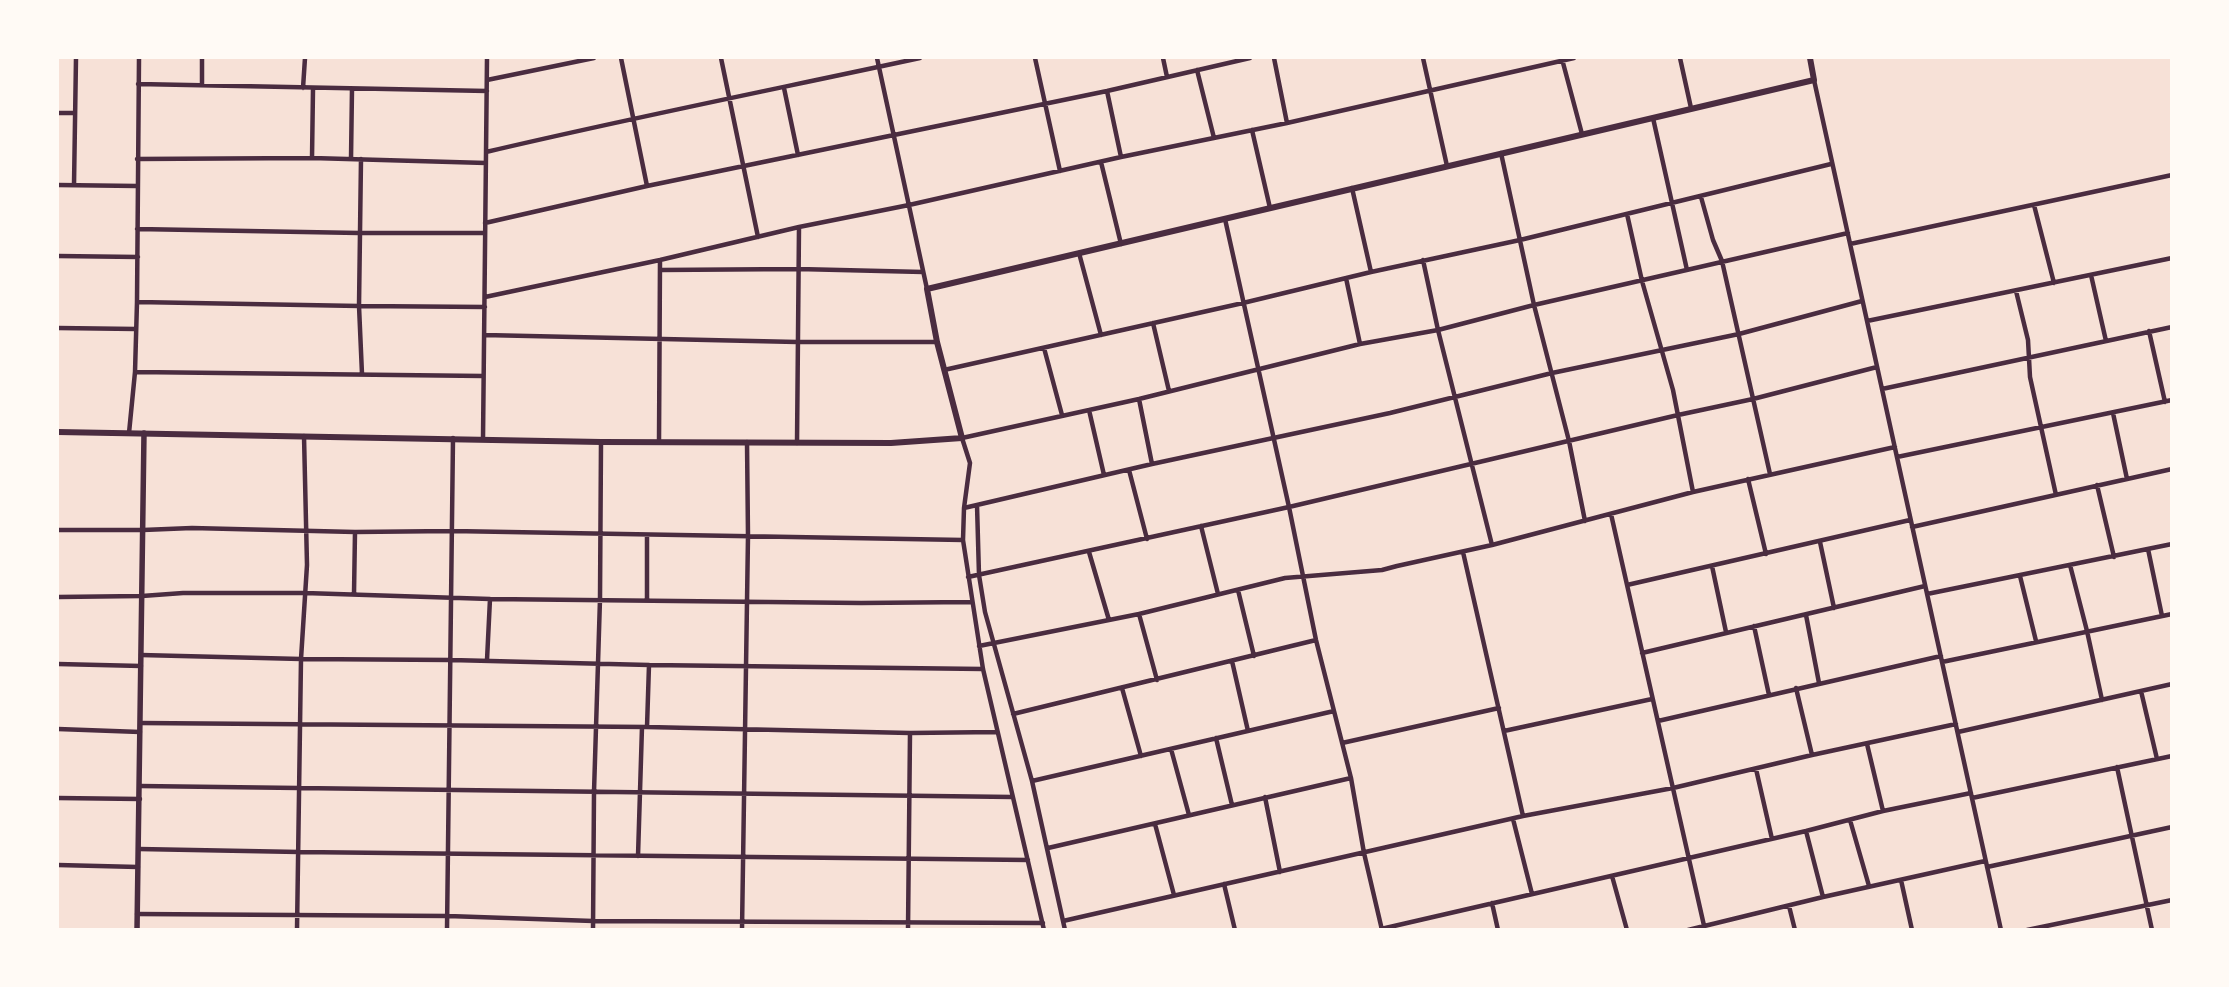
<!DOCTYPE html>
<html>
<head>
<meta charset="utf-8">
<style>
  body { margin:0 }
  #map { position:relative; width:2229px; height:987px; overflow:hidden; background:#f7e1d7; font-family:"PT Sans Narrow",sans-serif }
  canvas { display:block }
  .frame { position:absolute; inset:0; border:59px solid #fffaf5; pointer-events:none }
</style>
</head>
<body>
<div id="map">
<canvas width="2229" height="987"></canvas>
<div class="frame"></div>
</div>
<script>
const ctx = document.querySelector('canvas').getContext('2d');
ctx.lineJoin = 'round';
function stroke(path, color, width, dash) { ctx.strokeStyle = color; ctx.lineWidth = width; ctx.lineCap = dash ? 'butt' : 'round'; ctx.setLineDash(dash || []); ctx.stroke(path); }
const minor = new Path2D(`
  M621,58l26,128
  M721,58l37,179
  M877,58l50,231
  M1035,58l25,113
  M1163,58l4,19
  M1274,58l13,65
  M1423,58l24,108
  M1680,58l11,50
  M1562,59l20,75
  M1197,70l17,68
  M487,80l107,-22
  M1814,80l187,850
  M138,84l349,7
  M202,84v-26
  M303,88l2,-30
  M784,88l14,67
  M1107,91l14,66
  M58,113h16
  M1653,118l34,152
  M1252,130l18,78
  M486,152c144,-34 290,-63 434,-94
  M1501,153l33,152 35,136 16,80
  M312,158l1,-69
  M137,159l175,-1 174,5
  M351,159l1,-70
  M361,159l-2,147 3,68
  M1101,162l20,82
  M58,185l79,1
  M74,185l2,-127
  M1352,188l19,84
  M1701,197l12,43 9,21 48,213
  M2034,205l20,78
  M1627,214l15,67 31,109 20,102
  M1225,219l64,288 27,133 35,138 13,75 18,77
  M485,223l162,-37 460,-95 143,-33
  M137,229l222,4h126
  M1850,244l322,-69
  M1079,253l22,82
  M58,256l80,1
  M1423,260l15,70 54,215
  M661,270l137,-1 125,3
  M2091,275l15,66
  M1346,278l14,66
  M2016,291l12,49 2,37 26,118
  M485,297l175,-37 139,-33 110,-22 212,-48 166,-34 287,-65
  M137,302l222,4 126,1
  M1867,321l305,-63
  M1153,323l16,68
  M58,328l78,1
  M2149,331l16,71
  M484,335l313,7h140
  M1044,348l18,67
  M944,370l299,-67 128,-31 149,-32 311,-76
  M135,372l348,4
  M1882,389l290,-62
  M1139,399l13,65
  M1089,410l15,65
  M2113,413l14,66
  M129,433l6,-61 2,-70 2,-244
  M483,439l4,-381
  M659,442l1,-182
  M797,443l2,-216
  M1897,457l275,-57
  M1129,470l18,69
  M1748,479l18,75
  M2097,485l17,72
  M977,505l2,70 6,37 47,169 33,149
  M964,508l188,-44 238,-51 162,-40 187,-39 123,-33
  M1611,514l94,416
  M1201,526l17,68
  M1912,527l260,-58
  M58,530h85l49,-2 163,4 97,-1 511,9
  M1820,542l14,66
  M2148,549l14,67
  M1089,552l20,68
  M1463,552l60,264
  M2070,565l17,66 15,69
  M1712,566l14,66
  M2020,576l16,65
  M968,577l321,-70 389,-92 75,-16 124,-32
  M1627,585l283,-65
  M1238,590l16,66
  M354,594l1,-62
  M1927,594l245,-50
  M58,597l84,-1 41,-3h122l185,6 371,4 110,-1
  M647,599v-64
  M1139,614l18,66
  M1806,615l13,68
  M1754,626l15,69
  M979,646l160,-32 146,-36 97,-8 15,-4 95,-21 201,-53 202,-45
  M1642,653l283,-67
  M141,655l160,4 150,1 198,5 334,4
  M487,660l3,-61
  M1232,661l16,70
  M1942,662l230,-48
  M58,664l83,2
  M1122,688l19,68
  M1796,688l16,67
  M2141,691l16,68
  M1013,714l303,-74
  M1658,721l283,-65
  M141,723l506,4 263,6 87,-1
  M647,727l2,-62
  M58,729l82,3
  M1504,731l148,-32
  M1958,732l214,-48
  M1216,738l16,67
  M1342,743l157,-35
  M1867,744l16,67
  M1171,749l18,66
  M2117,767l35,163
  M1756,769l16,70
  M1032,781l302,-70
  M140,786l872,11
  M1265,797l15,75
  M58,798l82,1
  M1972,798l200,-42
  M1513,819l19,75
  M1850,820l19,66
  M1155,824l19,71
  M1806,831l17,66
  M1048,848l303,-70
  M139,849l160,3 729,8
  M638,856l4,-129
  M58,865l80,2
  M1987,867l185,-40
  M1612,876l15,54
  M1901,880l11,50
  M1224,884l11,46
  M1492,903l6,27
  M1789,906l6,24
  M137,914l311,2 145,5 450,2
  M1063,921l460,-105 150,-28 139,-33 144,-31
  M1381,929l425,-98 77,-20 88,-18
  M297,930l4,-271 6,-94 -3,-129
  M447,930l6,-492
  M593,930l1,-138 6,-193 1,-157
  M742,930l6,-394 -1,-94
  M908,930l2,-197
  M1044,930l-61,-261 -20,-129 1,-32 6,-45 -8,-25 177,-39 221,-55 78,-14 96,-25 314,-72
  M1688,930l135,-33 162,-36
  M2027,930l145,-30`);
const tertiary = new Path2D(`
  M137,930l7,-497`);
const secondary = new Path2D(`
  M58,432l543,10 290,1 71,-5 -25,-96 -10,-53 887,-209 -4,-22`);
stroke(minor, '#4a2c40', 4.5);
stroke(tertiary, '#4a2c40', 5.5);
stroke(secondary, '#4a2c40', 6);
</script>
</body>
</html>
